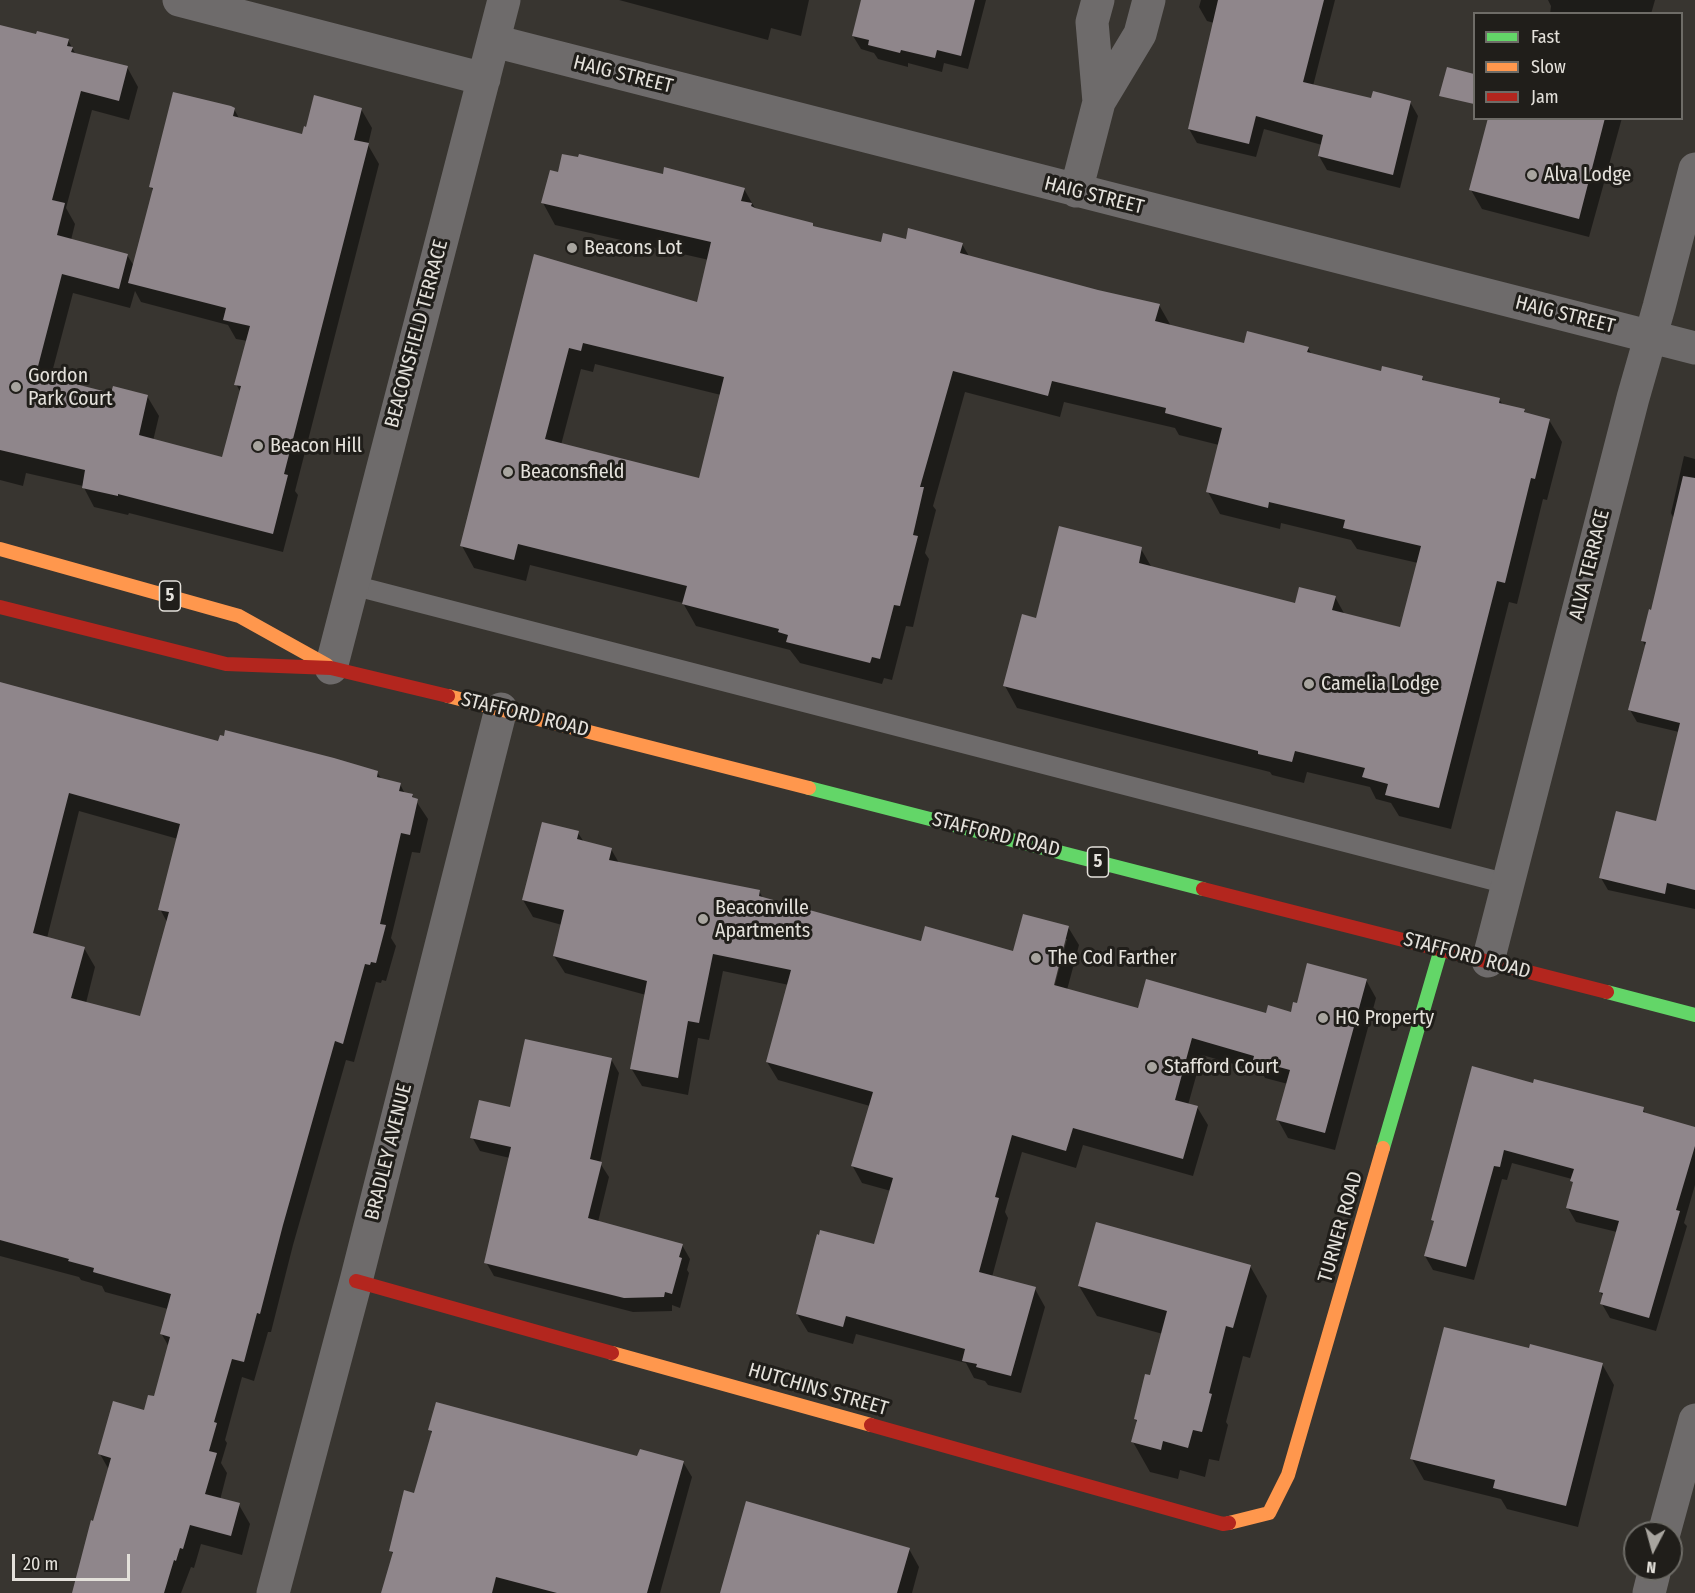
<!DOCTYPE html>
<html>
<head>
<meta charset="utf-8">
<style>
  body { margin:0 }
  #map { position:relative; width:1695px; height:1593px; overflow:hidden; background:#383530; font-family:"Fira Sans Condensed",sans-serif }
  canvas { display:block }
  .legend { position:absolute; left:1473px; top:12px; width:210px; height:108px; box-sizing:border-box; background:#201e1a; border:2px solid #6e6c67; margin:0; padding:8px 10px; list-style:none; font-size:18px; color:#e4e1db }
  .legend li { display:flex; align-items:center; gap:12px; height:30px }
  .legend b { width:30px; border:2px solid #6e6c67 }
  .north { position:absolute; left:1623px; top:1521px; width:60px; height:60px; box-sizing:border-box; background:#201e1a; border:2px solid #6e6c67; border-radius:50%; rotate:186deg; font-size:16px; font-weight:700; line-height:24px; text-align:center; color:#e4e1db }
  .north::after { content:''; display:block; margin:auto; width:21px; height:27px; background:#a8a59f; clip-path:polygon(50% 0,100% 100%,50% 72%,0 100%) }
  .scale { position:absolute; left:12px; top:1554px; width:118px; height:27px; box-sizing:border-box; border:3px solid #e4e1db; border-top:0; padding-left:8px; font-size:18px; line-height:21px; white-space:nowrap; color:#e4e1db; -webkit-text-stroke:4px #201e1a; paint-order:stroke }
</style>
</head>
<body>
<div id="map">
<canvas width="1695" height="1593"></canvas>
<ul class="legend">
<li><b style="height:8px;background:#63d668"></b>Fast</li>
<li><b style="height:8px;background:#ff974d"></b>Slow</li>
<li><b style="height:8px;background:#b3261e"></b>Jam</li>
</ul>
<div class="north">N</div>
<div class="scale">20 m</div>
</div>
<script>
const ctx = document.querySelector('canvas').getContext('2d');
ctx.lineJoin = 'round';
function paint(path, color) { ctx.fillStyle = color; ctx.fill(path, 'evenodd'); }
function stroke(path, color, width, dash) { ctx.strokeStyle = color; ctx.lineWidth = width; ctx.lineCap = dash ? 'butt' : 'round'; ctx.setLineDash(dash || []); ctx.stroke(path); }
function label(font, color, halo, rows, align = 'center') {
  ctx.font = font + ' "Fira Sans Condensed",sans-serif'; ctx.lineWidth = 6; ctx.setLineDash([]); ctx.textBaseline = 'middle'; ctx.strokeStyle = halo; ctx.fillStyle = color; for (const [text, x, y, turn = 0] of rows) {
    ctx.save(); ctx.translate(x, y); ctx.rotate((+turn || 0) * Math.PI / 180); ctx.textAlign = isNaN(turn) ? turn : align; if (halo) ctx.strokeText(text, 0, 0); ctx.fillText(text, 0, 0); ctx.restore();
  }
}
const shadow = new Path2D(`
  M619,0h190l-8,36 -30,-8 -3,12z
  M871,0h115l-18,69 -24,-6 -2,9 -34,-9v4l-30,-8 -4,-6 -13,-4 -8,-13z
  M1201,0h134l-22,86 59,14 38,2 8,14 -18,72 -73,-18 -8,-14 3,-11 -58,-16 -8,28 -59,-14 -8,-14 25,-106 -7,-2 -8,-14z
  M1548,0h107l-4,14h-101l1,-8z
  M0,26l37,10 31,4 8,15 51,12 11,20 -9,33 -37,-10 -26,98 9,16 -4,16 56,15 7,11 19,-74 -2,-5 83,-78 6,11 63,15 4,-6 54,-20 11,19 -4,17 11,19 -84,327 3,4 -15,57 -154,-39 -1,2 -34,-8 -11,-21 -57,-13 -3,13 -23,-6zM135,291l6,11 87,23 8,14 12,2 -12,43 5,9 -18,66 -70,-18 6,-25 -12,-20 -34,-1 -63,-15 23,-87 57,15z
  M1489,118h133l-33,119 -107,-28 -11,-19z
  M664,176l80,13 12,21 58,18 68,16 25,-3 55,3 8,14 127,33 62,14 12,21 74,19 63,3 4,7 70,18 40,4 3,5 74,17 4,6 21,5 2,4 23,6 13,22 -15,58 -4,-1 -26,105 -8,-2 -58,227 -52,-13 -8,-13 -15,-4 -6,-12 -63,-15 -3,11 -32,-8 -2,-3 -253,-64 -12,-22 32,-66 104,-71 11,19 144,37 39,-8 10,18 56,14 17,-66 -61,-14 -6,-9 -70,-17 -1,6 -60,-15 -12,-22 11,-47 -40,-10 -4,-7 -111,-26 -4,15 -95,-25 -32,114 3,4 -11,43 4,6 -16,68 -7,-1 -14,54 -8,-2 -2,6 -82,-21 -10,-13 -94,-24 -13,-23 -153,-38 -4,16 -52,-13 -12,-22 73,-291 164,49 10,-44 -154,-35 -12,-22zM595,364l126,31 -21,84 -139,-34 20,-76 12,3z
  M1684,456l11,3v450l-87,-19 -7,-12 57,-55 21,-91 -42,-10 -7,-12 16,-63 -4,-7 10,-28 22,-93 -3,-6z
  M0,683l220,60 157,29 5,8 18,4 5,10 7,1 16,24 -8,34 -8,-1 -21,86 5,8 -10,35 -4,-1 -1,3 -5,-1 -22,80 -8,-2 -53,185 -22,87h-3l-14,49 -12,-4 -17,63 2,3 -6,20 6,10 -7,27 19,5 11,19 -8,31 -41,-11 -7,24 -3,-1 -10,26h-108l36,-123 -9,-16 45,-43 10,-13 14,-51 -8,-14 7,-24 -63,-17 -3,-6 -21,-6 -2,-3 -79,-21zM79,811l99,28 -18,70 7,13 -26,96 -55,-15 9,-36 -11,-19 -37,-10z
  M578,833l6,9 27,7 8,14 140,28 4,7 159,45 92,10 54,-26 11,18 -12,45 72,20 129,5 24,-2 7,-8 67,-25 10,18 -41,152 -47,-12 -10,-18 10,-36 -23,-6 -3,-6 -60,-17 -14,50 9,2 11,18 -15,51 -110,-31 -7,23 -54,-16 -17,60 3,6 -16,59 43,12 10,18 -24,86 -33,-8 -3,-4 -11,-3 -8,-15 -110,-29 -3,10 -45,-12 -11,-18 79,-68 15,-55 -29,-8 -10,-18 18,-59 -92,-26 -11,-18 22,-77 -66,-14 -14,69 -11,-2 -10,57 -46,-9 -11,-18 15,-73 -81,-22 -11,-17 8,-31 -29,-8 -10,-17zM1064,939h3l-14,53 -3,-1z
  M611,1059l8,14 -19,90 9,14 -11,45 84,23 8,14 -3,11 2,3 -9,35 -8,-3v6l-39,1 -139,-36 -8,-14 24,-104 -30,-7 -8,-14 39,-28z
  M1534,1085l109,24 3,5 49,15v56l-11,38 3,3 -31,105 -46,-13 -8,-14 2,-6 -4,-6 17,-60 -41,-10 -8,-14 6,-24 -2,-5 -60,-16 -5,17 -5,-1 -28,101 -41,-10 -8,-14 10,-33 -2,-3z
  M1250,1266l17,30 -17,62 -7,-2 -17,66 2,3 -9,36 -10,-2 -4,18 -25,-7 -2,9 -28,-7 -17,-30 4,-19 -2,-4 16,-42 12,-43 -66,-18 -18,-30z
  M1530,1350l72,14 12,21 -36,142 -71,-18 -6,-10 -77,-19 -12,-21z
  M430,1430l208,28 45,4 9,15 -32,116h-277l11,-37 -3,-5 24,-56 17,-60z
  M909,1549l10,18 -7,26h-190z`);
const building = new Path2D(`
  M861,0h114l-14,56 -24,-6 -2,8 -34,-8 -1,3 -32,-8 1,-5 -17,-4z
  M1218,0h106l-21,82 68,16 2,-7 38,10 -18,74 -75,-19 5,-21 -67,-19 -7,28 -61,-15z
  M0,25l36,9 1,-3 32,8 -2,7 6,1 -2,5 57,14 -9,35 -38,-10 -29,109 13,3 -8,32 71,19 -9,35 -57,-15 -26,100 75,19 2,-7 35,9 -9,40 83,22 19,-71 -7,-1 16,-59 -27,-6 3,-12 -98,-25 25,-95 -4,-1 24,-95 58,14 4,2 -2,8 69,18 2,-8 2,1 8,-32 48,13 -8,32 15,3 -85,331 4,1 -15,59 -155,-40v2l-36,-8 3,-18 -85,-20z
  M1447,67l27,7v30l-35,-8z
  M1488,118h117l-26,101 -110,-29z
  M562,154l16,3 1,-3 84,20 1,-7 81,21 -4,13 11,2 -1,3 4,2 58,15v3l68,16 2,-9 23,6 2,-11 55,15 -3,10 138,37 62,14 -5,17 89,22 3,-12 62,16 -2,5 74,19 1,-5 41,10 -1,4 78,18 -1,5 26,6 -1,3 26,7 -15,60 -4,-1 -26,105 -8,-2 -58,227 -54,-13 3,-11 -26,-7 3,-9 -70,-17 -3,11 -34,-8v-3l-255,-65 19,-72 14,4 23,-92 83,21 -3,16 156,40 4,-16 37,9 -4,14 68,17 21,-81 -78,-18 2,-8 -76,-18 -1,6 -62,-16 16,-64 -57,-15 1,-5 -114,-27 -4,15 -95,-25 -33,116h4l-11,48 5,1 -18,70 -6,-1 -14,54 -8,-2 -2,6 -84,-21 2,-7 -10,-3 1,-3 -97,-25 5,-18 -169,-42 -4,16 -54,-14 74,-292 163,48 14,-60 -170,-39 9,-33 8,2zM583,343l141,34 -25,101 -154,-39 24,-91 12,3z
  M1683,476l12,2v412l-28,-7 -2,11 -66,-16 17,-67 40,10 24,-98 -52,-13 18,-68 -5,-1 8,-32 2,1z
  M0,682l218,59 2,-6 4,1 1,-6 109,28 44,13 -1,6 24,6 -2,8 14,3 -1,3 6,2 -8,36 -9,-2 -21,91 6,1 -10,38 -5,-1 -1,3 -5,-1 -22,80 -8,-3 -52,184 -23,89 -3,-1 -13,49 -12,-3 -18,63 3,1 -8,28 8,2 -12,41 35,9 -9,33 -41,-11 -7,24 -3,-1 -4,13 -2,-1 -10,33h-92l19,-73 2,1 18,-63 -13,-4 15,-53 31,9 4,-15 6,1 16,-59 -10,-3 11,-40 -78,-22 1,-4 -26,-7 1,-2 -69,-19zM69,793l111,31 -22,86 11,2 -29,104 -69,-18 14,-51 -52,-14z
  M542,822l37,9 -2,8 35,9 -3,12 151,30 -1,6 162,45 4,-15 88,25 10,-37 46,12 -15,59 84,23 8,-29 120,34 2,-8 23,7 2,-10 4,1 10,-40 60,16 -42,154 -49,-13 14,-50 -37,-10 1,-4 -62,-18 -17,62 23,6 -15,53 -110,-31 -7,23 -54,-16 -17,62 4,1 -20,74 57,15 -25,89 -35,-9 1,-3 -15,-3 3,-12 -119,-33 -3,11 -47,-13 21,-80 2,1 1,-5 54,14 19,-66 -42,-12 22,-74 -107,-30 25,-92 -78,-16 -14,69 -11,-2 -10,57 -48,-9 17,-88 -94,-25 11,-46 -42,-10z
  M525,1039l87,19 -22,101 12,3 -14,56 95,26 -4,13 3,1 -10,36 -7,-2 -1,5 -40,1 -140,-35 27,-116 -41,-9 9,-38 31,7z
  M1472,1066l61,17 1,-4 110,28 -1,5 52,15v19l-19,64 4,1 -31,107 -49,-14 3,-11 -4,-1 20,-71 -53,-13 7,-26 -3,-1 4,-12 -70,-19 -4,17 -6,-1 -28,101 -42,-11 10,-35 -3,-1z
  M1096,1222l155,43 -18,63 -7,-2 -17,67 3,1 -10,38 -9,-2 -5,18 -25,-7 -2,9 -30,-8 6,-22 -3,-1 11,-45 5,1 17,-64 -89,-25z
  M1444,1327l85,21 1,-4 73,19 -37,143 -73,-18 2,-8 -85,-21z
  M436,1402l201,54 3,-7 44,12 -37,132h-90l-61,-16 -4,16h-111l12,-41 -4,-1 15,-61 10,3 18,-62 -4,-1z
  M746,1501l164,47 -13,45h-177z`);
const lane = new Path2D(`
  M352,585l1156,299`);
const street = new Path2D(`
  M179,0l305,79
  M1098,0l-6,22 7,80
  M494,41l1201,307
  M1076,191l23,-89 41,-68 9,-34
  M331,668l173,-668
  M1488,961l145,-563 26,-91 36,-138
  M1664,1533l31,-113
  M273,1593l83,-312 145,-572
  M1649,1593l6,-24`);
const fast = new Path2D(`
  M809,788l394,101
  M1607,992l88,23
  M1383,1148l58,-199`);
const slow = new Path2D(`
  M0,549l239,67 88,49
  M448,696l361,92
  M612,1353l259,72
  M1229,1523l40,-10 19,-38 95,-327`);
const jam = new Path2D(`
  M0,607l226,57 105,4 117,28
  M1203,889l404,103
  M356,1281l256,72
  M871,1425l352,99 6,-1`);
const markers = [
  [1532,175,6,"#a8a59f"],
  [572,248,6,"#a8a59f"],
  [16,387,6,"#a8a59f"],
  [258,446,6,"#a8a59f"],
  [508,472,6,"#a8a59f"],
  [1309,684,6,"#a8a59f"],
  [703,919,6,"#a8a59f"],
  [1036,958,6,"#a8a59f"],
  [1323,1018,6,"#a8a59f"],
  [1152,1067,6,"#a8a59f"]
];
const shields = [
  [170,596,21],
  [1098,862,21]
];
const shieldNames = [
  ["5",170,596],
  ["5",1098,862]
];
const streetNames = [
  ["HAIG STREET",623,75,14],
  ["HAIG STREET",1094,196,14],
  ["HAIG STREET",1565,315,14],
  ["BEACONSFIELD TERRACE",417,334,-75],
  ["ALVA TERRACE",1590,565,-76],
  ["STAFFORD ROAD",525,715,14],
  ["STAFFORD ROAD",996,835,14],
  ["STAFFORD ROAD",1467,956,15],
  ["BRADLEY AVENUE",389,1152,-76],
  ["TURNER ROAD",1341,1227,-74],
  ["HUTCHINS STREET",818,1390,16]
];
const poiNames = [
  ["Alva Lodge",1544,175],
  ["Beacons Lot",584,248],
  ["Gordon",28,376],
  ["Park Court",28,399],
  ["Beacon Hill",270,446],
  ["Beaconsfield",520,472],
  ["Camelia Lodge",1321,684],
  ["Beaconville",715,908],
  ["Apartments",715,931],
  ["The Cod Farther",1048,958],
  ["HQ Property",1335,1018],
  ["Stafford Court",1164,1067]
];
paint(shadow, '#0007');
paint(building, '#8f868b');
stroke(lane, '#6e6b6b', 20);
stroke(street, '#6e6b6b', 33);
stroke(fast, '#63d668', 14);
stroke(slow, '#ff974d', 14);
stroke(jam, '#b3261e', 14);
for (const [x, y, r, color] of markers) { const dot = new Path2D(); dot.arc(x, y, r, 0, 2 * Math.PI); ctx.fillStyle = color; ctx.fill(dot); stroke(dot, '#201e1a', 2); }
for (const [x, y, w] of shields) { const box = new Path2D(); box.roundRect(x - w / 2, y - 15, w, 30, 4.5); ctx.fillStyle = '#201e1a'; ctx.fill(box); stroke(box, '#e4e1db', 1.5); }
label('bold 18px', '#e4e1db', null, shieldNames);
label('20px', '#e4e1db', '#201e1a', streetNames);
label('20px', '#e4e1db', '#201e1a', poiNames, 'left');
</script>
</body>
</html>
